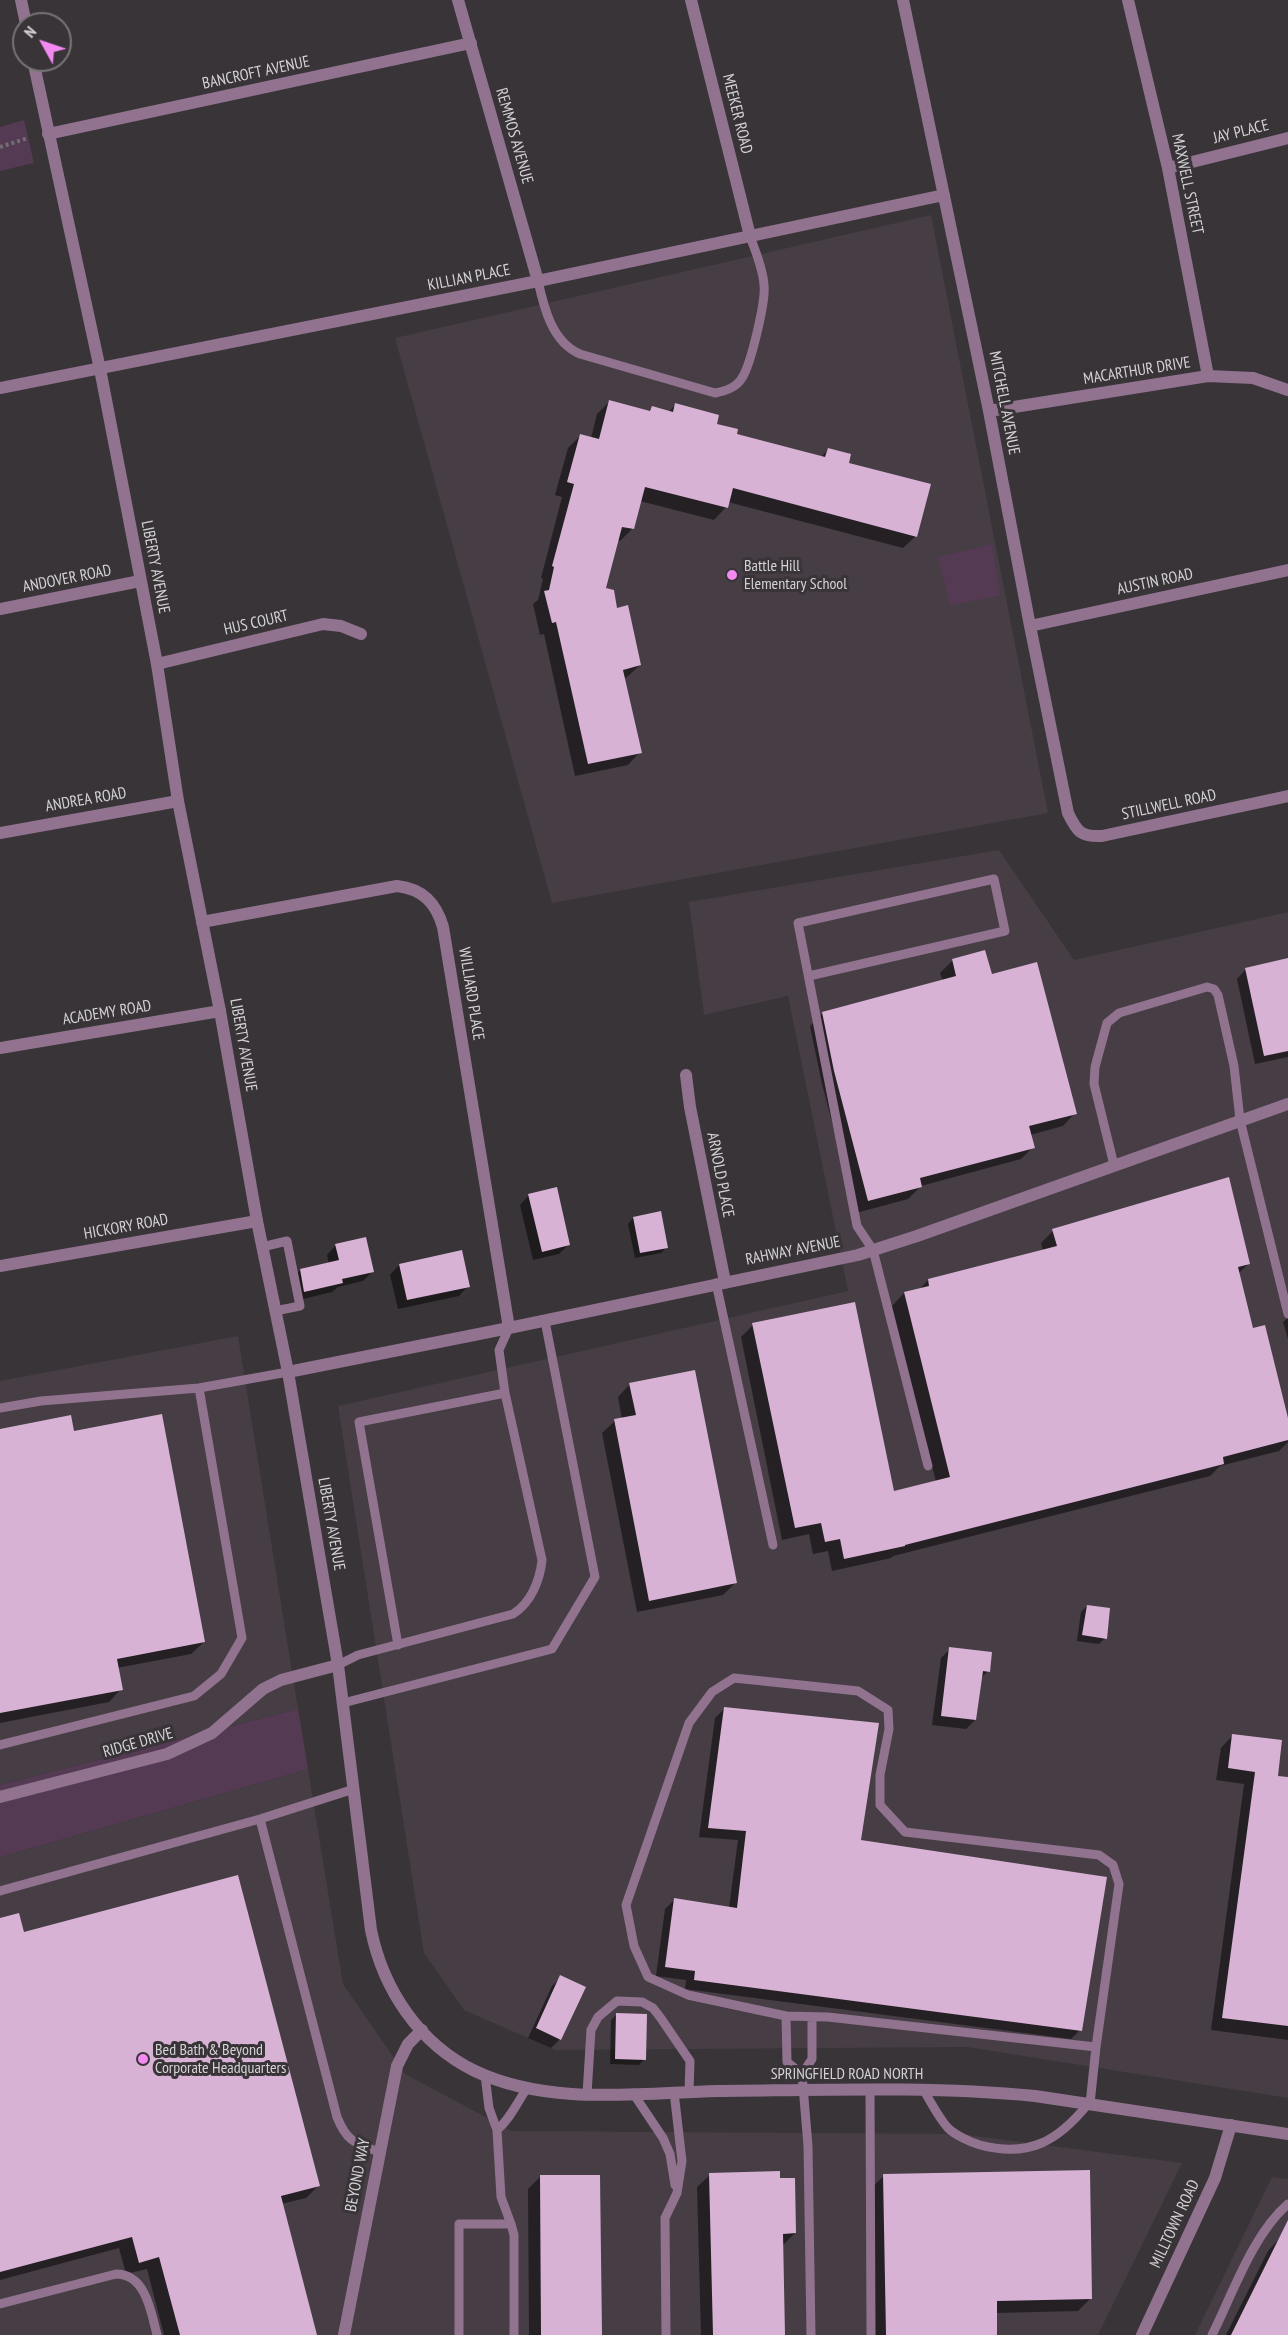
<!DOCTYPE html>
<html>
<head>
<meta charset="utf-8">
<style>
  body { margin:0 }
  #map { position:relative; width:1288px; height:2335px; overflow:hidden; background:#393438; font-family:"PT Sans Narrow",sans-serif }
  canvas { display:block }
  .north { position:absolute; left:12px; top:12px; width:60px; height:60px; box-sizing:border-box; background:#393438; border:2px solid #777477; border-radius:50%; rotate:310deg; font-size:16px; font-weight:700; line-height:24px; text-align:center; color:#d5d3d5 }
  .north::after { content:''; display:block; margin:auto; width:21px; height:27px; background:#f489f1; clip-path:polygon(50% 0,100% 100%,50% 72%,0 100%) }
</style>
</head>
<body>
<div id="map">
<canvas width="1288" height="2335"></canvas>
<div class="north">N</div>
</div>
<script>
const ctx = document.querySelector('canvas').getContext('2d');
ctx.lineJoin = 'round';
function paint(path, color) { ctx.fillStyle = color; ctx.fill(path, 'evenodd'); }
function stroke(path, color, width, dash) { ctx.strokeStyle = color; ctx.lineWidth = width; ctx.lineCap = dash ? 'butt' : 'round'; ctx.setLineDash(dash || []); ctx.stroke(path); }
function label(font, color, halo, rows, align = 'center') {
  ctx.font = font + ' "PT Sans Narrow",sans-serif'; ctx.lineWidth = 6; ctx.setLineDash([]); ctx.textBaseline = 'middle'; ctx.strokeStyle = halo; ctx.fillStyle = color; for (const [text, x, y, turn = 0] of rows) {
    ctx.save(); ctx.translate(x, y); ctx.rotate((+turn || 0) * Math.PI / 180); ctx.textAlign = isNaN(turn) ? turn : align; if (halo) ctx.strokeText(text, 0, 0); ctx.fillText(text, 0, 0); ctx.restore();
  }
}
const built = new Path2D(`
  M931,215l117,598 -496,90 -157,-565z
  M999,850l75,110 214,-48v1186l-321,-51 -412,3 -91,-40 -40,-57 -86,-547 510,-115 -60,-295 -84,19 -15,-113z
  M238,1336l60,373 -298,76v-404z
  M308,1769l35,215 62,90 107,57 448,3 222,29 -84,172h-1098v-478z
  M1272,2177l16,2v156h-93z`);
const green = new Path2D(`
  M24,120l10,43 -34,8v-44z
  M992,544l8,52 -50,9 -12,-48z
  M298,1709l10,60 -308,88v-72z`);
const shadow = new Path2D(`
  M609,402l39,10 4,-4 16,5 7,-8 60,30 86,22 7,-7 20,14 68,72 -13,12 -175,-46 -2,5 -12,13 -74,-19 -7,27 -13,13 -3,-1 -13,49 12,20 24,56 -13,12 -3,1 16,74 -12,13 -53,11 -31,-142 -4,1 -7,-31 5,-4 5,-21 -2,-1 21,-81 -7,-2 13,-47 12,-12 11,2 6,-24z
  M953,960l38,16 84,137 -12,13 -33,9 3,12 -12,12 -100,27 -13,13 -52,14 -34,-129 -12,-58 13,-13 120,-32 -3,-8z
  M1288,966v91l-33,7 -18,-85 9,-10z
  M529,1195l40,49 -10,10 -26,6 -13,-55z
  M633,1218l34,29 -6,6 -26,5 -7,-34z
  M1053,1231l195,33 -10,10 14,56 36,94v18l-9,9 -59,15 -10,10 -317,80 -2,2 -59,13 -4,-20 -15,3 -4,-20 -27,6 -41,-203 12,-12 140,168 43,-11 -44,-176 12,-13 15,-3 9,-10 115,-29 -2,-8z
  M336,1245l36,27 -9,9 -25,6 -6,5 -37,9 -4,-21 9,-10 29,-6 -2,-9z
  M399,1265l69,21 -9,10 -61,13 -8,-34z
  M1288,1318v21l-5,-17z
  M630,1384l105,199 -12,12 -86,17 -35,-179 13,-12 7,-2 -4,-22z
  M0,1430l73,3 131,209 -13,12 -74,14 4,21 -12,13 -109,21z
  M1087,1606l18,32 -6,6 -22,-3 4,-29z
  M950,1649l38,22 -8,8 -5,41 -9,9 -34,-4 9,-67z
  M724,1709l135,132 221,189 -9,9 -386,-50 1,-9 -30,-4 9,-67 9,-9 55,8 9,-68 -39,-3 16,-119z
  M1233,1735l43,42 12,1v262l-77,-10 33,-246 -28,-4 5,-32z
  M0,1919l23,15 296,251 -13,13 -25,6 35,131h-152l-17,-66 -21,5 -7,-26 -119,32z
  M561,1977l-1,62 -9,9 -23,-10 24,-52z
  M617,2014l27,45 -5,6 -29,-1 1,-44z
  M710,2175l85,58 -13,13 2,89h-83l-4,-148z
  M541,2176l59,159h-71l-1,-146z
  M884,2176l206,123 -12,12 -83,2 1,22h-122l-3,-147z
  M1280,2238l8,4v93h-62l42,-84z`);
const building = new Path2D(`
  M609,400l41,11 2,-5 21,6 2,-9 44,12 -2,9 21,5 -1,5 88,23 3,-9 23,6 -2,9 82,21 -14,53 -184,-49 -5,20 -83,-21 -11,42 -12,-2 -16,61 8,2 3,18 11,-3 13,60 -18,5 19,83 -54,11 -32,-142 -4,1 -8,-32 5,-1 5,-23 -2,-1 22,-82 -7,-2 13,-48 19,5z
  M985,950l7,24 45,-12 40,152 -48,12 6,22 -115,30 2,9 -54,14 -34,-130 -12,-59 134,-36 -4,-17z
  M1288,958v93l-24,5 -19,-88z
  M1229,1177l21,87 -12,3 15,61 12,-3 23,93v22l-65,17 1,7 -319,81v1l-61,13 -4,-20 -15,3 -4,-19 -26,5 -43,-205 103,-21 39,189 56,-14 -46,-185 25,-6 -1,-7 129,-33 -5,-17z
  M557,1187l13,58 -28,7 -14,-58z
  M661,1211l7,37 -28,5 -7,-36z
  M366,1237l8,35 -32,7 1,4 -39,9 -4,-23 39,-9 -4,-16z
  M462,1250l8,37 -63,13 -8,-36z
  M695,1370l42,213 -88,18 -35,-182 22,-4 -7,-32z
  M162,1414l43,228 -88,17 6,31 -123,23v-284l71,-14 3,16z
  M1087,1605l23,3 -3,31 -25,-4z
  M949,1647l43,5 -2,20 -7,-1 -7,49 -35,-4z
  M724,1707l155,16 -18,117 246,37 -25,154 -388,-51 1,-9 -30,-4 9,-69 63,10 9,-77 -38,-3z
  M1232,1734l50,6 -4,36 10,1v249l-66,-8 33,-246 -27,-4z
  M238,1875l82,311 -39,10 36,139h-137l-21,-78 -20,6 -7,-26 -132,35v-354l19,-5 5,19z
  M560,1975l26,12 -25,53 -25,-12z
  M616,2013l31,1 -1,46 -31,-1z
  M1090,2170l2,129 -95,2v34h-111l-3,-161z
  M780,2171v7h15l1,55 -13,1 2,101h-72l-4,-162z
  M540,2175h60l2,160h-61z
  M1288,2220v115h-57z`);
const path = new Path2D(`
  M0,147l28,-9`);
const service = new Path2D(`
  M538,281c6,27 14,61 42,73l135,39c10,-2 21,-5 27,-15 9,-14 24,-77 22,-93 -1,-17 -9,-34 -14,-49
  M809,976l196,-45 -11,-52 -196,44 59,303 16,24 55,216
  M1114,1165l-20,-81 1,-17 12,-44 12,-10 88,-26 7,2 4,6 16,71 6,54 48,194
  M262,1247l25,-6 13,65 -25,5
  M716,1283l57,262
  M0,1408l41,-7 158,-13 89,-16
  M398,1645l-39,-223 146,-29
  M338,1665l20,-10 155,-41c18,-11 27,-34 29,-54l-37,-167 -6,-43 10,-22
  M734,1678l124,13 30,19 1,19 -9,46v30l25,27 194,23 14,10 6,19 -23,163 -268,-30 -42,-1 -98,-21 -40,-18 -14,-31 -8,-41 63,-182 23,-31z
  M343,1703l209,-54 43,-72 -50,-256
  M0,1745l194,-49 27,-22 21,-36 -43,-250
  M260,1819l77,298c10,25 18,26 42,35
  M0,1891l260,-72 94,-30
  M786,2016l1,46 15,12
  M485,2075l4,33 8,22c13,-11 20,-27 30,-42
  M870,2089l1,246
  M923,2089c8,13 15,28 25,39 7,7 22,14 32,17 49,13 78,-4 108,-41
  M633,2093l30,45 7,16 5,31
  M587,2094l4,-64 7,-13 19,-16 25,1 11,6 7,9 30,44 -1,31
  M1090,2104l6,-57
  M511,2224l3,11v100
  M0,2304l116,-30c30,0 35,38 41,61
  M459,2335v-111h52l-10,-27 -4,-67
  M666,2335l-1,-117 12,-25 5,-32 -8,-69
  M811,2335l-3,-189 -6,-72 10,-15v-42
  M1212,2335c21,-42 41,-101 76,-131`);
const minor = new Path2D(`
  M458,0l80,281
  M691,0l59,236
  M903,0l86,411 41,215 38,187c9,19 13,24 34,23l186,-40
  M1128,0l40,168 40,208
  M48,134l423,-91
  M1168,168l120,-30
  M0,388l538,-107 406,-86
  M989,411l219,-35 45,2 35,12
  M0,609l140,-28
  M1030,626l258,-56
  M157,664l166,-40 18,2 20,8
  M0,833l178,-32
  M202,922l195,-36c26,3 39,17 46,41l66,401
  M0,1048l220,-37
  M686,1075l4,32 35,175
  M0,1266l257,-45
  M288,1372l221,-44 349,-73 59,-19 371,-132
  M0,1797l167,-43 45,-21 51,-44 18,-9 57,-15
  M344,2335l53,-269 11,-22 14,-14
  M1142,2335l73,-157 16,-53`);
const tertiary = new Path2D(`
  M21,0l5,24
  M33,60l67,309 57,295 21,137 42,210 37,210 31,151 50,293 33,265c12,59 48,114 104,141 73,35 164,22 242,20 106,-1 212,-5 318,5l253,38`);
const markers = [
  [732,575,6,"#f489f1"],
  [143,2059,6,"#f489f1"]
];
const streetNames = [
  ["BANCROFT AVENUE",256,73,-12],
  ["MEEKER ROAD",737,114,76],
  ["JAY PLACE",1241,132,-14],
  ["REMMOS AVENUE",514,136,74],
  ["MAXWELL STREET",1187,184,78],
  ["KILLIAN PLACE",469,278,-11],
  ["MACARTHUR DRIVE",1137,371,-9],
  ["MITCHELL AVENUE",1004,403,79],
  ["LIBERTY AVENUE",155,567,79],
  ["ANDOVER ROAD",67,579,-11],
  ["AUSTIN ROAD",1155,582,-12],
  ["HUS COURT",256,623,-13],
  ["ANDREA ROAD",86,800,-10],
  ["STILLWELL ROAD",1169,805,-12],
  ["WILLIARD PLACE",471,994,81],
  ["ACADEMY ROAD",107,1013,-9],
  ["LIBERTY AVENUE",243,1045,80],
  ["ARNOLD PLACE",720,1175,79],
  ["HICKORY ROAD",126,1227,-10],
  ["RAHWAY AVENUE",793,1251,-11],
  ["LIBERTY AVENUE",331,1524,80],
  ["RIDGE DRIVE",138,1743,-16],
  ["SPRINGFIELD ROAD NORTH",847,2074],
  ["BEYOND WAY",358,2175,-79],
  ["MILLTOWN ROAD",1175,2224,-65]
];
const poiNames = [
  ["Battle Hill",744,566],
  ["Elementary School",744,584],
  ["Bed Bath & Beyond",155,2050],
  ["Corporate Headquarters",155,2068]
];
paint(built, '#463d45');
paint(green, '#543a53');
paint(shadow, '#0007');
paint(building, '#d7b2d4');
stroke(path, '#726e71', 4, [3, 3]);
stroke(service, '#91738f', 9);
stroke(minor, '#91738f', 12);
stroke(tertiary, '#91738f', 12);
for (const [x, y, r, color] of markers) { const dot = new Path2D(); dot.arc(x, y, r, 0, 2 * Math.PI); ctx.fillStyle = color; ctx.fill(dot); stroke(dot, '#393438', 2); }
label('16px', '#d5d3d5', '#393438', streetNames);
label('16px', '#d5d3d5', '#393438', poiNames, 'left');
</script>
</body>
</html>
